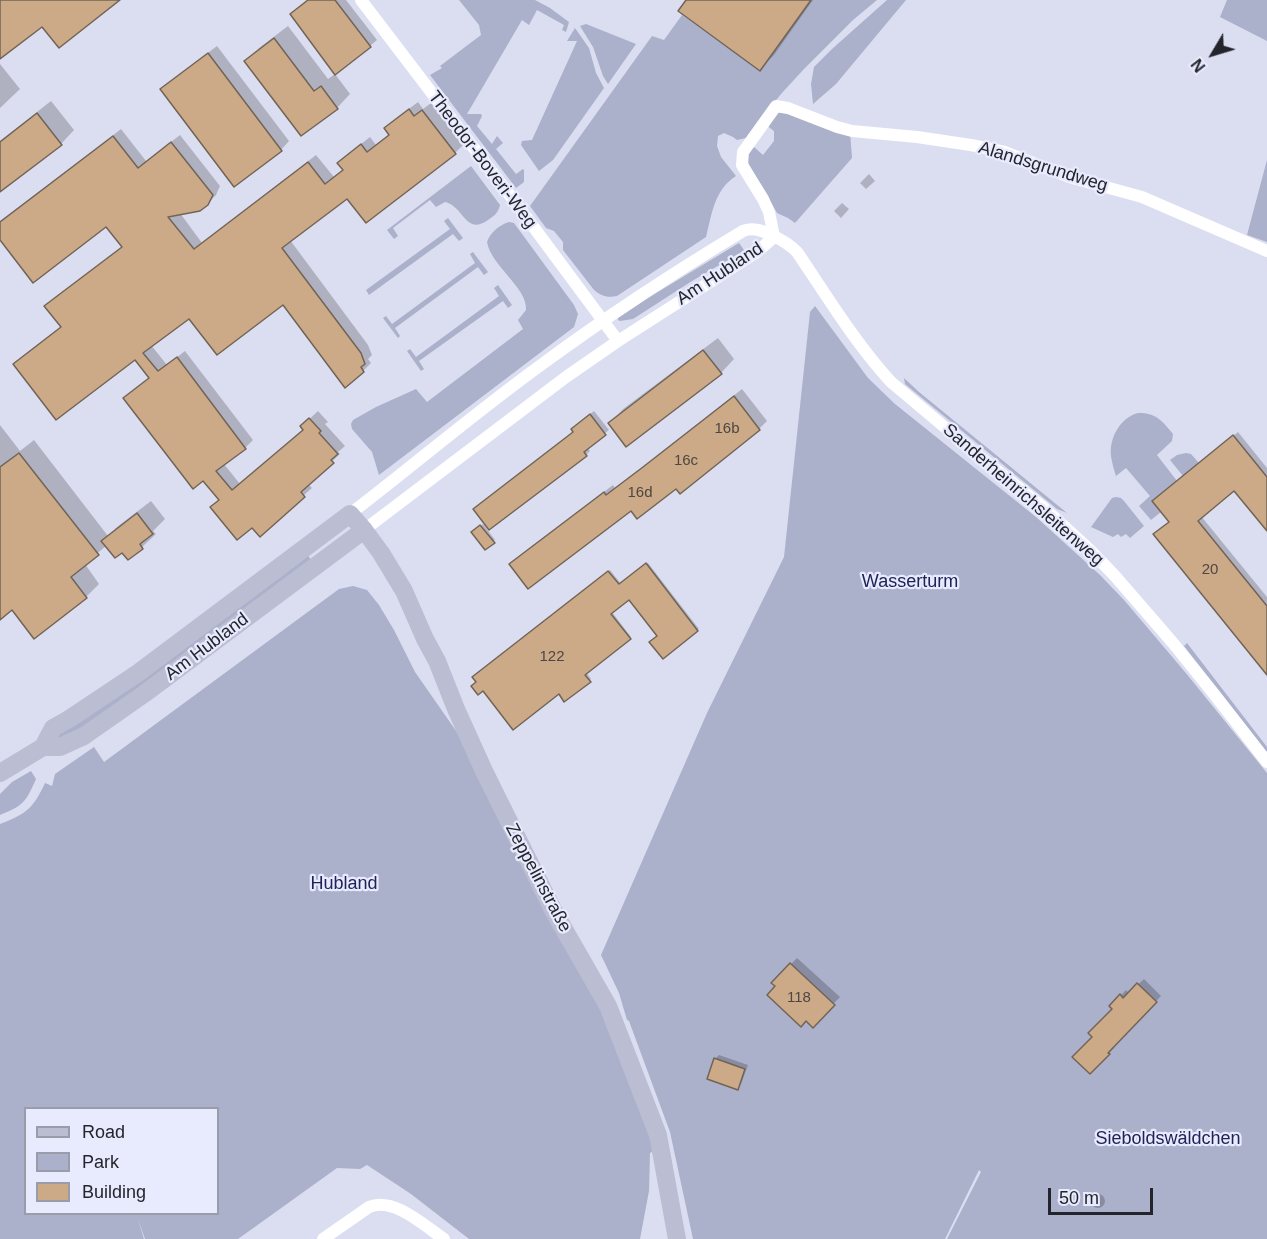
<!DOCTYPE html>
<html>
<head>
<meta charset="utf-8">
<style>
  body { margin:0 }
  #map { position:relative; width:1267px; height:1239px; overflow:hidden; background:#dbdef1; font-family:Helvetica,sans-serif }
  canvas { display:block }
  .legend { position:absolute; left:24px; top:1107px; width:195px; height:108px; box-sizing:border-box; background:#e8ebfe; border:2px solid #9a9caa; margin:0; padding:8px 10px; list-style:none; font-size:18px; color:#24252c }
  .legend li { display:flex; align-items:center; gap:12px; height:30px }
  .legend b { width:30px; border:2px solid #9a9caa }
  .north { position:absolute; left:1183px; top:24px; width:60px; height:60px; -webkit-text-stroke:4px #e8ebfe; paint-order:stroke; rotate:232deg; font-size:16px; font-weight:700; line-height:24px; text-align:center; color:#24252c }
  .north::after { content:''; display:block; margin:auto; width:21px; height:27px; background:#24252c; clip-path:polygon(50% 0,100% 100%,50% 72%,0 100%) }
  .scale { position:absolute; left:1048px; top:1188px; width:105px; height:27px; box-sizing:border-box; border:3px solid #24252c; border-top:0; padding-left:8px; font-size:18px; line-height:21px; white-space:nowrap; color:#24252c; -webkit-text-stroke:4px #e8ebfe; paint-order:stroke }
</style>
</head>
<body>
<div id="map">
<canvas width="1267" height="1239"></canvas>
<ul class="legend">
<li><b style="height:8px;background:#bbbdd3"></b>Road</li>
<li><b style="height:16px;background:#abb0cb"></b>Park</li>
<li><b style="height:16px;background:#cdaa87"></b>Building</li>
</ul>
<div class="north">N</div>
<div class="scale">50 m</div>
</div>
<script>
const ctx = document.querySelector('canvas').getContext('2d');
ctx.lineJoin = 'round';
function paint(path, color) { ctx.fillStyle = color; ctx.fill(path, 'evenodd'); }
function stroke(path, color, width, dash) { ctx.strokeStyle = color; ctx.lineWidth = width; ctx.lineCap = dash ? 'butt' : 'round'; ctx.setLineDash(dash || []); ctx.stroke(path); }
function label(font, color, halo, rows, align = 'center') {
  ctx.font = font + ' Helvetica,sans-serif'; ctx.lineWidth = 4.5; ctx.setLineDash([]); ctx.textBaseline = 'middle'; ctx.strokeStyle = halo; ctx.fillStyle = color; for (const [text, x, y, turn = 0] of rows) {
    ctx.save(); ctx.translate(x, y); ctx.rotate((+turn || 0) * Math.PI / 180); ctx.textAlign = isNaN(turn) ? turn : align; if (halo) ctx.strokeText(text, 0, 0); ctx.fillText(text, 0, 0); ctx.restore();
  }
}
const green = new Path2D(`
  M459,0h76l15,8 19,14 -3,10 -4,-2 2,-5 -27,-15 -8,15 -7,-5 -55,94h14l1,2 -5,10 15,18 5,-8 6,7 -7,6 20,25 7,-5 1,1v12l-8,6 -86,-113 12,-7 -2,-2 41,-31 -2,-10z
  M811,0h66l-24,20 -49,49 -23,25 -35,44 -9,2 -4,-3 -9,-4 -6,3 -1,10 4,11 15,19c-22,14 -24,38 -30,61l-89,59c-10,2 -16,0 -23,-6l-31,-40v-8l-9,-11 -8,-3 -16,-22 122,-170 12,4 18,-25 78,56z
  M887,0h19l-70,84 -23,20 -2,-20 3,-17 18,-18z
  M1227,0h40v41l-47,-24z
  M586,24l50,20 -28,40 -5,-8 -10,-29 -13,-21z
  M575,28l14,20 7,25 8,15 -51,72 -14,11 -18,-26 1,-4 10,-1 45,-99h-10z
  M786,111l64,21 2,26 -57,65 -7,-5 -11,-5 -30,-52 2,-11 2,-3h3l9,8 11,-14v-10l-8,-6 12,-13z
  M1267,160v82l-20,-7z
  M471,166l29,39c-2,8 -5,10 -12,15 -23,16 -24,-14 -43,-18l-9,5 -6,-7 -37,28 5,8 -4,3 -7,-9z
  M448,218l15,20 -4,3 -6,-7 -84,61 -3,-5 84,-61 -6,-8z
  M509,222l5,1 60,82 4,9 -4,13 -195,148 -7,-23 -20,-23 -1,-5 2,-4 23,-13 40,-18 11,13 96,-73 -5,-9 8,-10c2,-22 -35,-44 -39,-68 3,-9 12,-17 22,-20z
  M739,243l5,7 -4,3 -48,28 -59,38 -13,2 -2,-1v-2l30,-20z
  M473,252l15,20 -4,3 -6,-8 -83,61 5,8 -2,2 -15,-20 3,-2 6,8 83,-61 -5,-9z
  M498,285l14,20 -4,3 -5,-7 -84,60 5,8 -3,2 -14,-20 3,-2 6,8 83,-61 -5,-8z
  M815,306l53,72 27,26 141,113 64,58 24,25 61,72 82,101v466h-320l34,-67 -2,-2 -34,69h-252l-23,-107 -41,-111 -2,-1 -8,-27 -18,-38 106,-242 77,-156 26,-245z
  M904,378l15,14 148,121 -10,-4 -152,-125z
  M1138,413c19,0 24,8 35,21l-1,7 -15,14 20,26 -16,31 -10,8 -12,-14 11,-10 -24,-28 -10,8c-2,-6 -4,-13 -5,-20 -2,-18 9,-38 27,-43z
  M1186,453l5,1 8,9 -16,13 -13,-16 7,-5z
  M1116,497l5,1 3,3 20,25 -14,12 -4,-4 -5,3 -3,-3 -5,3 -22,-10 21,-29z
  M306,553l6,8 -141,105 -110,76 -7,-7z
  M353,586l14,4 12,15 15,25 21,42 69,99 100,192 77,183 -11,7 -1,38 -9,48h-171l-58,-45 -44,-29 -7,4 -23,-1 -99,71h-93l-7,-20 6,20h-144v-415c26,-10 33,-15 45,-41l7,3 3,-12 39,-27 10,15 235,-173zM26,1108h192v106h-192z
  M1187,643l80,104v5l-83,-106z
  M31,771l5,8c-10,23 -13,27 -36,36v-21l12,-12z`);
const shadow = new Path2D(`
  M308,0h38l31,40 -7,6z
  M687,0h126l-39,55 -14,14z
  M288,26l40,53 7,-5 15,20 -13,14 -91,-47 13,-13z
  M217,46l72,95 -8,9 -119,-61 9,-8z
  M0,64l20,25 -20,19z
  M51,101l23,29 -13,14 -61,47v-50z
  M418,102l5,7 8,-6 32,42 -8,8 -108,44 -57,43 78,105 4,10 -4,4 3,4 -8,8 -18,14 -62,-82 -94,13 -38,29 16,20 18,-14 68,89 -8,8 -21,16 16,20 64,-54 -2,-4 16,-15 10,11 -3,2 20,22 -7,6 2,2 -32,30 4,4 -52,46 -8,-8 -40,-19 8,-8 -17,-20 -78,-81 25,-21 -15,-19 -120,6 8,-8 39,-30 -16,-20 8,-8 69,-52 -16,-21 -107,13v-16l121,-93 25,32 34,-26 40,51 -4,9 -9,9 -27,9 22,30 114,-88 18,22 10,-8 -5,-6 8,-8 23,-18 6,8 15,-11 3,-14z
  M869,174l6,7 -9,8 -6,-6z
  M842,203l7,6 -8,9 -7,-7z
  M718,338l16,21 -13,14 -111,50 13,-14z
  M742,389l25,32 -8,8 -83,58 -45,22 -112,47 94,-71 2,3 38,-29z
  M594,411l15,19 -22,17 3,4 -4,4 -97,73 86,-96 2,-7z
  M0,425l20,26 14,-11 74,96 9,-9 34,-26 14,18 -12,12 3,3 -14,13 -14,11 -6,-7 -15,-6 -22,19 14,20 -13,13 -73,11 -13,9z
  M1238,432l29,36v61l-32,-40 -34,27 66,81v76l-96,-152 -13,-24z
  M483,524l12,16 -10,8 -12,-16z
  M648,563l51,66 -36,28 -4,-21 -30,-38 -17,14 19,25 -45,35 5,7 -26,21 -6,-8 -81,-10 -3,-7 135,-105 11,14z
  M797,958l43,39 -27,28 -40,-42z
  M1144,979l17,17 -49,50 2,2 -24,24 4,-35 20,-28 -3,-3 15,-16 3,3z
  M719,1055l29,10 -7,19 -4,4 -22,-29z
  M1091 1201a7 7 0 1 1 14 0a7 7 0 1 1-14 0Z`);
const building = new Path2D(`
  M0,0h120l-61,48 -17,-21 -42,32z
  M308,0h27l36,47 -36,28 -45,-61z
  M686,0h125l-51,71 -82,-60z
  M274,38l40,53 7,-5 17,23 -37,27 -57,-75z
  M208,53l74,98 -48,36 -74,-98z
  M409,109l5,7 8,-6 34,44 -90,69 -19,-24 -65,49 79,105 4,11 -4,3 3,5 -19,16 -62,-83 -66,50 -28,-36 -46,34 15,18 19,-14 69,92 -30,22 16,19 71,-60 -3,-4 9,-8 12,13 -2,2 19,21 -7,6 3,3 -33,29 4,5 -45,40 -8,-9 -15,12 -27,-33 9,-7 -16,-19 -10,8 -70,-91 26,-20 -14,-18 -79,60 -43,-56 48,-37 -17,-21 78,-59 -16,-20 -73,56 -33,-43v-18l113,-86 25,32 33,-26 42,53 -5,10 -8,6 -32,6 26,32 114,-87 17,22 18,-14 -6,-7 24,-19 6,8 22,-17 -5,-7z
  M37,113l25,32 -62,47v-50z
  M703,350l19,24 -96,73 -18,-24z
  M734,396l26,34 -80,64 -4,-5 -39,30 -6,-8 -103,78 -19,-25 95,-72 2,3 37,-28z
  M590,414l16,21 -22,17 3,4 -98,74 -16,-21 100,-77 -2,-3z
  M1233,435l34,42v54l-33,-40 -36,30 69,85v69l-114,-141 16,-12 -17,-21z
  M19,453l80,102 -28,22 16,21 -53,41 -22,-29 -12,10v-153z
  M137,513l16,21 -13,10 3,5 -15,11 -6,-7 -7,5 -14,-17z
  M480,525l15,18 -10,7 -14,-18z
  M646,563l52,68 -35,28 -14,-17 8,-6 -28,-36 -18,14 20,25 -46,36 6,7 -27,20 -5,-8 -46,36 -30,-39 -5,4 -7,-9 5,-4 -4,-5 136,-106 11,13z
  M790,963l45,42 -22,23 -7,-7 -5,6 -34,-32 8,-9 -4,-3z
  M1137,983l20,19 -49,51 2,1 -20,20 -18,-17 20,-20 -4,-4 24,-24 -3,-3 11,-12 3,4z
  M714,1058l31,11 -7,21 -31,-11z`);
const street = new Path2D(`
  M361,0l157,206 100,135
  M774,237l-5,-25 -6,-13 -21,-34 1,-13 33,-46 12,2 49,19 15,4 65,6 54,8 34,7 64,25 73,20 125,54
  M350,514c64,-49 126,-102 191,-149 65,-48 132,-92 202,-134 11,-4 19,0 29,4 11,6 16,8 25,17 30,44 58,91 94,130l88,74 65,52 47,43 24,25 58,67 41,51 53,68
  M364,530l202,-153 52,-36 139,-89 17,-15
  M323,1239l46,-32c24,-11 56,19 75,32`);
const secondary = new Path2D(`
  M43,747h17l24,-11 60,-42 220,-164
  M0,773l43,-26 10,-19 16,-9 69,-46 212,-159 14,16 17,23 23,38 21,48 12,22 19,48 28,62 69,139 55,96 50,129 19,104`);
const numberNames = [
  ["16b",727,429],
  ["16c",686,461],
  ["16d",640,493],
  ["20",1210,570],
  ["122",552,657],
  ["118",799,998]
];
const streetNames = [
  ["Theodor-Boveri-Weg",482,160,53],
  ["Alandsgrundweg",1043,167,17],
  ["Am Hubland",720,274,-33],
  ["Sanderheinrichsleitenweg",1023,495,41],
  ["Am Hubland",207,647,-37],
  ["Zeppelinstraße",538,878,62]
];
const parkNames = [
  ["Wasserturm",910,582],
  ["Hubland",344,884],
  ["Sieboldswäldchen",1168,1139]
];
paint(green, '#abb0cb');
paint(shadow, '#0003');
paint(building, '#cdaa87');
stroke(building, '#716457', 1.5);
stroke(street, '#fff', 12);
stroke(secondary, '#bbbdd3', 18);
label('15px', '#4e4643', null, numberNames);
label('18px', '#24252c', '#e8ebfe', streetNames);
label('18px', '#212357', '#e8ebfe', parkNames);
</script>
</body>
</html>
